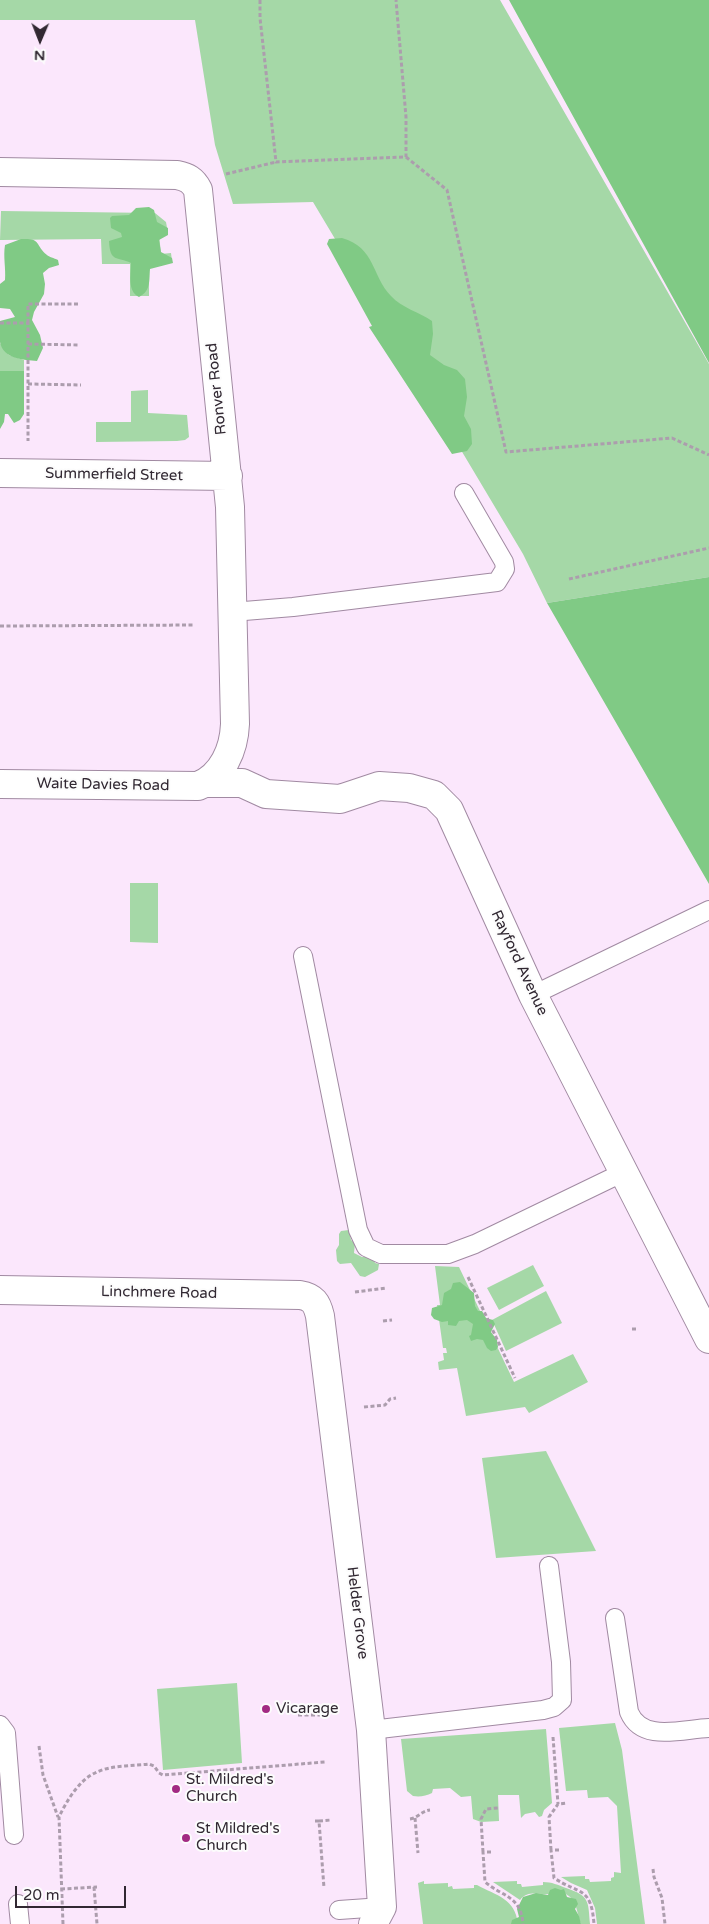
<!DOCTYPE html>
<html>
<head>
<meta charset="utf-8">
<style>
  body { margin:0 }
  #map { position:relative; width:709px; height:1924px; overflow:hidden; background:#fbe7fc; font-family:"Varela Round",sans-serif }
  canvas { display:block }
  .north { position:absolute; left:15px; top:15px; width:50px; height:50px; -webkit-text-stroke:4px #fcfcfc; paint-order:stroke; rotate:181deg; font-size:14px; font-weight:700; line-height:20px; text-align:center; color:#312832 }
  .north::after { content:''; display:block; margin:auto; width:18px; height:22px; background:#312832; clip-path:polygon(50% 0,100% 100%,50% 72%,0 100%) }
  .scale { position:absolute; left:15px; top:1886px; width:111px; height:22px; box-sizing:border-box; border:2px solid #312832; border-top:0; padding-left:6px; font-size:15px; line-height:18px; white-space:nowrap; color:#312832; -webkit-text-stroke:4px #fcfcfc; paint-order:stroke }
</style>
</head>
<body>
<div id="map">
<canvas width="709" height="1924"></canvas>
<div class="north">N</div>
<div class="scale">20 m</div>
</div>
<script>
const ctx = document.querySelector('canvas').getContext('2d');
ctx.lineJoin = 'round';
function paint(path, color) { ctx.fillStyle = color; ctx.fill(path, 'evenodd'); }
function stroke(path, color, width, dash) { ctx.strokeStyle = color; ctx.lineWidth = width; ctx.lineCap = dash ? 'butt' : 'round'; ctx.setLineDash(dash || []); ctx.stroke(path); }
function label(font, color, halo, rows, align = 'center') {
  ctx.font = font + ' "Varela Round",sans-serif'; ctx.lineWidth = 4; ctx.setLineDash([]); ctx.textBaseline = 'middle'; ctx.strokeStyle = halo; ctx.fillStyle = color; for (const [text, x, y, turn = 0] of rows) {
    ctx.save(); ctx.translate(x, y); ctx.rotate((+turn || 0) * Math.PI / 180); ctx.textAlign = isNaN(turn) ? turn : align; if (halo) ctx.strokeText(text, 0, 0); ctx.fillText(text, 0, 0); ctx.restore();
  }
}
const green = new Path2D(`
  M0,0h500l209,364v213l-162,26 -24,-49 -210,-352 -80,2 -18,-59 -20,-125h-195z
  M1,211l154,2 11,9 2,11 -9,1 2,20 10,-1 1,8 -23,1v34h-19v-32h-28l-1,-25 -101,1z
  M0,343l9,12 15,5v11h-24z
  M148,390v23l39,2 2,22 -4,3 -8,1 -81,1v-20h35v-31z
  M130,883h28v60l-28,-1z
  M349,1230l2,10 4,3 -1,10 8,4h11l2,6 4,1 -1,6 -13,7 -5,-1 -9,-13 -11,1 -3,-3 -1,-11 3,-5v-11l2,-3z
  M533,1265l11,21 -45,24 -12,-22z
  M435,1266l24,1 55,115 59,-28 15,28 -59,31 -4,-6 -59,9 -9,-48 -18,2 -1,-8 6,-2 -1,-7h4l-1,-5h-3l-6,-43h3z
  M546,1291l16,32 -56,28 -14,-31z
  M546,1451l50,100 -100,7 -14,-100z
  M237,1683l5,80 -79,7 -6,-81z
  M615,1723l7,27 23,174h-48l-2,-16 -8,-18 -16,-7 -10,-6 24,-1v3h4l1,3 21,-1v-3l3,-1v-5l7,1 -4,-67 -9,-9 -20,1 -1,-8 -21,1 -7,-63z
  M546,1729l6,74 -8,7 -2,6 -3,1 -4,-5 -10,2 -4,4 -2,-23h-21l1,26 -18,1 -8,-3 -2,-23 -10,1 -11,-9 -17,1 -1,4c-6,3 -12,4 -19,3l-6,-5 -6,-52z
  M424,1881v3l24,-1v4l4,-1 1,3 21,-1v-3h3c20,11 38,13 41,39h-95l-5,-41z
  M517,1881v3h4l1,3 21,-2v-3c9,0 15,3 23,6 24,8 22,13 24,36h-9c-3,-7 -4,-19 -9,-25 -2,-3 -8,-6 -11,-8 -3,1 -9,3 -13,3 -10,1 -20,-4 -28,6l-27,-18z`);
const forest = new Path2D(`
  M509,0h200v363z
  M149,207l5,3 3,12 11,6v7l-9,5 2,12 11,6 1,5 -23,6c-1,12 1,22 -11,28 -12,-6 -8,-22 -8,-34 -14,-7 -21,0 -22,-22l13,-4 -1,-4 -10,-5 -1,-10 2,-2 17,-1 7,-7z
  M342,238c34,10 29,37 49,58 11,12 28,16 41,25l1,13 -3,21 14,10 13,5 8,9 2,18 -3,19 7,13 1,15 -5,7 -15,3 -83,-127 3,-1 -45,-82 2,-5z
  M21,239c21,-1 13,5 26,16 2,2 7,3 11,5l1,5 -10,3 -6,5 2,11 -1,10 -10,18 -2,8 8,15 3,13 -6,13c-13,-1 -34,-2 -37,-19 0,-7 0,-15 0,-21l15,-4 -5,-8 -10,-1v-24l5,-4c1,-12 -2,-23 0,-35z
  M0,371h24v43l-4,6 -6,3 -6,-9h-3l-1,8 -4,7z
  M709,577v307l-162,-281z
  M460,1282l14,11 1,13 3,5h4l4,7 7,2 2,4 -4,8 6,8 1,7 -2,3 -5,1 -4,-3 -4,-8 -6,-1 -6,2 -2,-5 2,-1 2,-11 -6,-4 -8,1 -3,5 -8,-1v-4l-6,1 -8,-3 -3,-4 1,-7 10,-3 2,-12 7,-4 2,-6z
  M555,1888l6,2 3,-1 3,8 9,2 2,5 -3,5 4,7 2,8h-70l1,-4 7,-3 -2,-8 6,-12 13,-4 12,2 2,-5z`);
const path = new Path2D(`
  M260,0v18l16,144 130,-5v-40l-10,-117
  M406,157l41,33 59,262 166,-14 37,17
  M226,174l50,-12
  M0,323h28v118
  M28,323v-19h52
  M28,344l52,1
  M28,384l53,1
  M569,579l140,-31
  M0,626l195,-1
  M468,1277l47,101
  M355,1292l31,-4
  M383,1321l9,-1
  M632,1329h6
  M364,1407l21,-2 5,-6 6,-1
  M298,1715h23
  M553,1737l5,67
  M39,1746l4,29 15,42
  M415,1818l3,35
  M410,1819c8,-1 11,-8 20,-9
  M315,1821h4l5,67
  M319,1821l12,-1
  M551,1850l-2,-33 9,-13 9,-1
  M559,1850h-8l3,28c26,17 37,8 40,46
  M483,1852l-2,-33 5,-10 12,-1
  M491,1852h-8l2,30c18,15 36,14 38,42
  M653,1869l1,8 8,21 3,26
  M94,1887l3,37
  M61,1889l36,-2
  M63,1924l-4,-107c7,-15 20,-37 36,-44 15,-8 37,-7 54,-9l5,2 5,7 4,2 162,-13`);
const lane = new Path2D(`
  M232,612l61,-5 204,-25 8,-13 -1,-7 -40,-69
  M303,956l55,274 8,17 15,7h67l27,-10 149,-72
  M533,995l176,-85
  M615,1618l14,94c13,31 53,17 80,16
  M0,1725l6,8 8,102
  M371,1730l172,-20 11,-3 8,-7 -1,-38 -12,-96
  M18,1904l2,20
  M339,1910l43,-3`);
const street = new Path2D(`
  M0,172l177,3c10,2 16,5 21,15l32,317 5,217c-1,25 -12,52 -37,62l-198,-2
  M0,473l228,3
  M206,783h36l24,11 74,5 39,-13 30,2 25,7 15,15 84,185 176,344
  M0,1290l300,5c13,2 17,8 20,21l51,414 11,177 -9,17`);
const markers = [
  [266,1709,5,"#a22b83"],
  [176,1789,5,"#a22b83"],
  [186,1838,5,"#a22b83"]
];
const streetNames = [
  ["Ronver Road",217,389,-96],
  ["Summerfield Street",114,475,1],
  ["Waite Davies Road",103,785,1],
  ["Rayford Avenue",519,963,65],
  ["Linchmere Road",159,1293,1],
  ["Helder Grove",357,1613,83]
];
const poiNames = [
  ["Vicarage",276,1709],
  ["St. Mildred's",186,1780],
  ["Church",186,1797],
  ["St Mildred's",196,1829],
  ["Church",196,1846]
];
paint(green, '#a5d8a7');
paint(forest, '#80ca85');
stroke(lane, '#a18aa2', 20);
stroke(street, '#a18aa2', 30);
stroke(path, '#ac9dad', 3, [4, 2.5]);
stroke(lane, '#fff', 18);
stroke(street, '#fff', 28);
for (const [x, y, r, color] of markers) { const dot = new Path2D(); dot.arc(x, y, r, 0, 2 * Math.PI); ctx.fillStyle = color; ctx.fill(dot); stroke(dot, '#fcfcfc', 2); }
label('15px', '#312832', '#fcfcfc', streetNames);
label('15px', '#312832', '#fcfcfc', poiNames, 'left');
</script>
</body>
</html>
